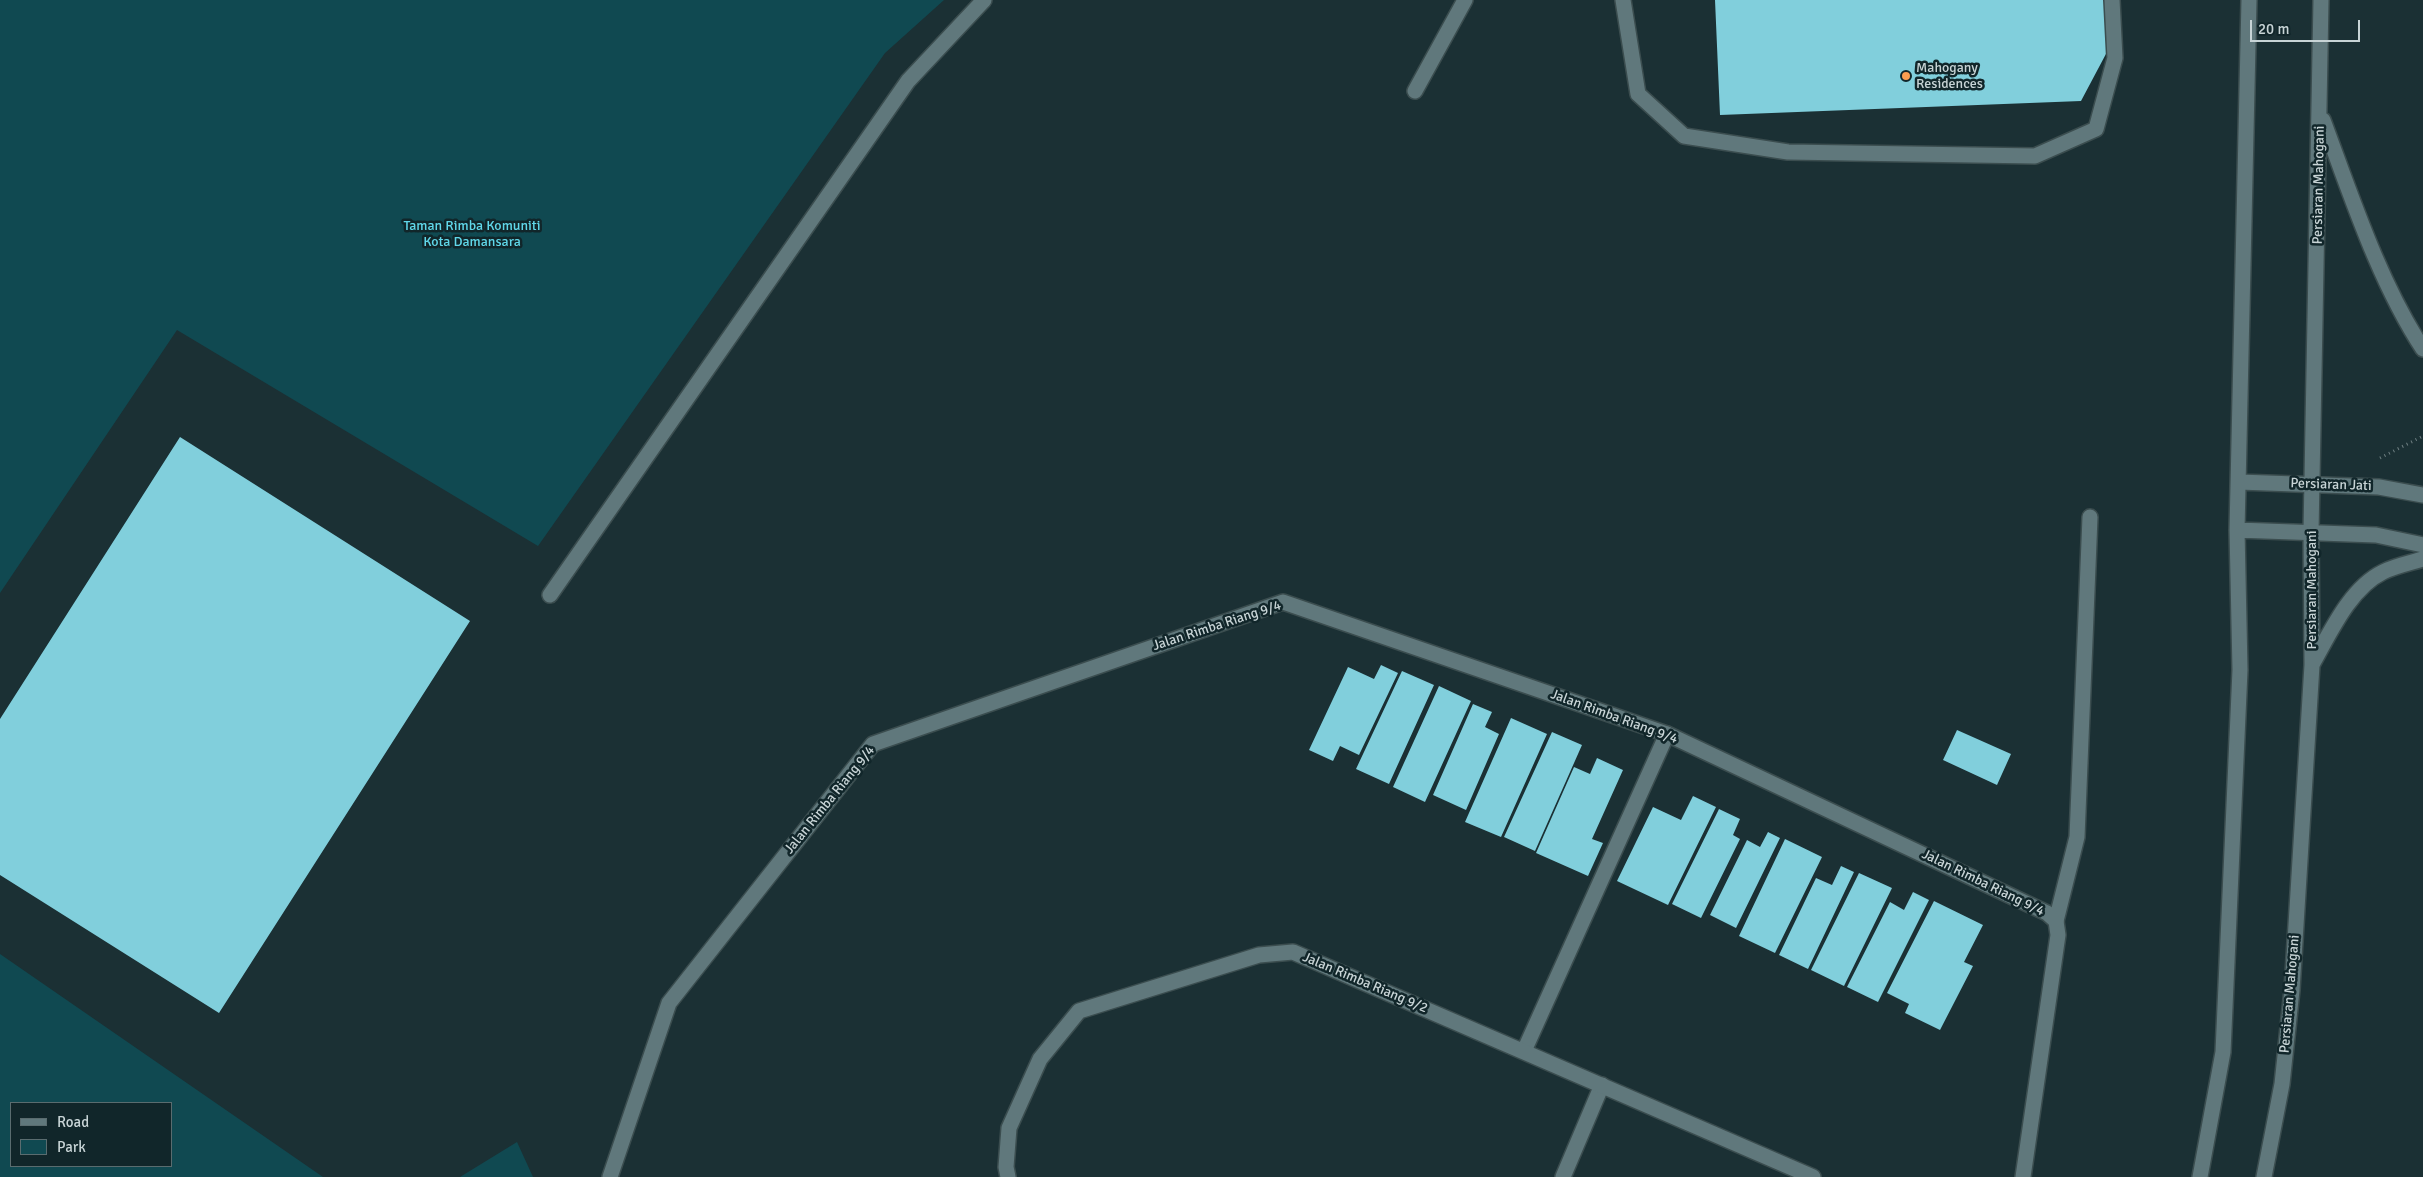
<!DOCTYPE html>
<html>
<head>
<meta charset="utf-8">
<style>
  body { margin:0 }
  #map { position:relative; width:2423px; height:1177px; overflow:hidden; background:#1b3034; font-family:Signika,sans-serif }
  canvas { display:block }
  .legend { position:absolute; left:10px; top:1102px; width:162px; height:65px; box-sizing:border-box; background:#11262a; border:1px solid #5a6c6f; margin:0; padding:6px 9px; list-style:none; font-size:15px; color:#c8d4d6 }
  .legend li { display:flex; align-items:center; gap:10px; height:25px }
  .legend b { width:25px; border:1px solid #5a6c6f }
  .scale { position:absolute; left:2250px; top:20px; width:110px; height:22px; box-sizing:border-box; border:2px solid #c8d4d6; border-top:0; padding-left:6px; font-size:15px; line-height:18px; white-space:nowrap; color:#c8d4d6; -webkit-text-stroke:4px #11262a; paint-order:stroke }
</style>
</head>
<body>
<div id="map">
<canvas width="2423" height="1177"></canvas>
<ul class="legend">
<li><b style="height:6px;background:#60787c"></b>Road</li>
<li><b style="height:14px;background:#104951"></b>Park</li>
</ul>
<div class="scale">20 m</div>
</div>
<script>
const ctx = document.querySelector('canvas').getContext('2d');
ctx.lineJoin = 'round';
function paint(path, color) { ctx.fillStyle = color; ctx.fill(path, 'evenodd'); }
function stroke(path, color, width, dash) { ctx.strokeStyle = color; ctx.lineWidth = width; ctx.lineCap = dash ? 'butt' : 'round'; ctx.setLineDash(dash || []); ctx.stroke(path); }
function label(font, color, halo, rows, align = 'center') {
  ctx.font = font + ' Signika,sans-serif'; ctx.lineWidth = 5; ctx.setLineDash([]); ctx.textBaseline = 'middle'; ctx.strokeStyle = halo; ctx.fillStyle = color; for (const [text, x, y, turn = 0] of rows) {
    ctx.save(); ctx.translate(x, y); ctx.rotate((+turn || 0) * Math.PI / 180); ctx.textAlign = isNaN(turn) ? turn : align; if (halo) ctx.strokeText(text, 0, 0); ctx.fillText(text, 0, 0); ctx.restore();
  }
}
const green = new Path2D(`
  M0,0h944l-59,53 -347,493 -361,-216 -177,263z
  M0,954l323,223h-323zM11,1103h160v63h-160z
  M517,1142l16,35h-73z`);
const building = new Path2D(`
  M1715,0h390l2,52 -26,49 -361,14z
  M180,437l290,184 -251,392 -219,-138v-156z
  M1381,665l17,8 -39,82 -19,-9 -7,15 -24,-11 39,-83 26,12z
  M1402,671l32,14 -45,99 -33,-15z
  M1439,686l32,15 -46,101 -32,-15z
  M1473,704l19,8 -7,15 14,7 -33,76 -33,-15z
  M1511,718l36,16 -46,103 -36,-15z
  M1957,730l54,24 -14,31 -54,-25z
  M1552,732l30,13 -47,106 -31,-14z
  M1597,758l26,12 -31,69 11,4 -15,33 -52,-23 38,-86 16,7z
  M1693,796l23,11 -48,98 -51,-24 36,-74 28,13z
  M1719,809l21,10 -7,16 7,4 -39,79 -29,-14z
  M1768,832l12,6 -44,90 -26,-13 37,-75 13,7z
  M1785,839l37,18 -47,96 -36,-17z
  M1841,866l13,6 -46,97 -29,-14 37,-77 16,7z
  M1859,873l33,15 -48,98 -33,-16z
  M1913,892l16,8 -51,102 -31,-15 43,-85 14,8z
  M1934,901l49,24 -19,37 9,4 -33,64 -35,-17 4,-9 -22,-11z`);
const path = new Path2D(`
  M2380,458l43,-22`);
const lane = new Path2D(`
  M1623,0l15,94 46,42 104,16 247,4 61,-27 19,-71 -3,-58
  M1415,91l50,-91
  M550,595l358,-514 76,-81
  M2056,921l21,-84 13,-320
  M1524,1051l143,-317
  M1563,1177l39,-92`);
const street = new Path2D(`
  M610,1177l59,-174 204,-259 410,-142 384,132 380,179 9,8 2,14 -35,242
  M1008,1177l-2,-10 3,-39 31,-69 39,-48 180,-56 34,-3 520,225`);
const secondary = new Path2D(`
  M2323,120c28,75 56,162 100,229
  M2239,482l140,5 44,8
  M2237,530l139,5 47,10
  M2313,663c17,-30 37,-75 70,-91 12,-6 27,-9 40,-13
  M2200,1177l23,-125 17,-382 -3,-140 12,-530
  M2264,1177l18,-93 10,-94 20,-325 -1,-133 10,-532`);
const markers = [
  [1906,76,5,"#fb9e50"]
];
const poiNames = [
  ["Mahogany",1916,68],
  ["Residences",1916,84]
];
const streetNames = [
  ["Persiaran Mahogani",2319,185,-89],
  ["Persiaran Jati",2331,485,2],
  ["Persiaran Mahogani",2312,590,-90],
  ["Jalan Rimba Riang 9/4",1217,626,-18],
  ["Jalan Rimba Riang 9/4",1614,717,20],
  ["Jalan Rimba Riang 9/4",830,800,-51],
  ["Jalan Rimba Riang 9/4",1983,883,26],
  ["Jalan Rimba Riang 9/2",1365,983,23],
  ["Persiaran Mahogani",2290,994,-85]
];
const parkNames = [
  ["Taman Rimba Komuniti",472,226],
  ["Kota Damansara",472,242]
];
paint(green, '#104951');
paint(building, '#81cfdc');
stroke(lane, '#3b4d4f', 18);
stroke(street, '#3b4d4f', 18);
stroke(secondary, '#3b4d4f', 18);
stroke(path, '#6f7f82', 3, [1, 4]);
stroke(lane, '#60787c', 15);
stroke(street, '#60787c', 15);
stroke(secondary, '#60787c', 15);
for (const [x, y, r, color] of markers) { const dot = new Path2D(); dot.arc(x, y, r, 0, 2 * Math.PI); ctx.fillStyle = color; ctx.fill(dot); stroke(dot, '#11262a', 2); }
label('14px', '#c8d4d6', '#11262a', poiNames, 'left');
label('14px', '#c8d4d6', '#11262a', streetNames);
label('14px', '#60d8ea', '#11262a', parkNames);
</script>
</body>
</html>
